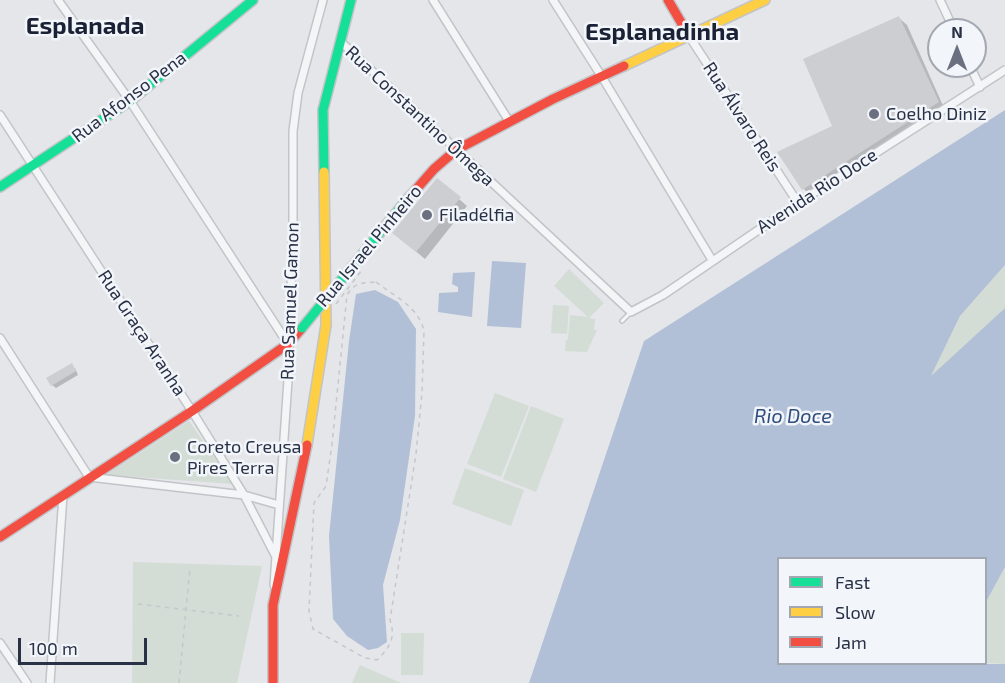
<!DOCTYPE html>
<html>
<head>
<meta charset="utf-8">
<style>
  body { margin:0 }
  #map { position:relative; width:1005px; height:683px; overflow:hidden; background:#e4e6ea; font-family:"Exo 2",sans-serif }
  canvas { display:block }
  .legend { position:absolute; left:777px; top:557px; width:210px; height:108px; box-sizing:border-box; background:#f2f5f9; border:2px solid #a2a7b1; margin:0; padding:8px 10px; list-style:none; font-size:18px; color:#293146 }
  .legend li { display:flex; align-items:center; gap:12px; height:30px }
  .legend b { width:30px; border:2px solid #a2a7b1 }
  .north { position:absolute; left:927px; top:18px; width:60px; height:60px; box-sizing:border-box; background:#f2f5f9; border:2px solid #a2a7b1; border-radius:50%; rotate:0deg; font-size:16px; font-weight:700; line-height:24px; text-align:center; color:#293146 }
  .north::after { content:''; display:block; margin:auto; width:21px; height:27px; background:#6a707f; clip-path:polygon(50% 0,100% 100%,50% 72%,0 100%) }
  .scale { position:absolute; left:18px; top:638px; width:129px; height:27px; box-sizing:border-box; border:3px solid #293146; border-top:0; padding-left:8px; font-size:18px; line-height:21px; white-space:nowrap; color:#293146; -webkit-text-stroke:4px #f2f5f9; paint-order:stroke }
</style>
</head>
<body>
<div id="map">
<canvas width="1005" height="683"></canvas>
<ul class="legend">
<li><b style="height:8px;background:#16e098"></b>Fast</li>
<li><b style="height:8px;background:#ffcf43"></b>Slow</li>
<li><b style="height:8px;background:#f24e42"></b>Jam</li>
</ul>
<div class="north">N</div>
<div class="scale">100 m</div>
</div>
<script>
const ctx = document.querySelector('canvas').getContext('2d');
ctx.lineJoin = 'round';
function paint(path, color) { ctx.fillStyle = color; ctx.fill(path, 'evenodd'); }
function stroke(path, color, width, dash) { ctx.strokeStyle = color; ctx.lineWidth = width; ctx.lineCap = dash ? 'butt' : 'round'; ctx.setLineDash(dash || []); ctx.stroke(path); }
function label(font, color, halo, rows, align = 'center') {
  ctx.font = font + ' "Exo 2",sans-serif'; ctx.lineWidth = 5; ctx.setLineDash([]); ctx.textBaseline = 'middle'; ctx.strokeStyle = halo; ctx.fillStyle = color; for (const [text, x, y, turn = 0] of rows) {
    ctx.save(); ctx.translate(x, y); ctx.rotate((+turn || 0) * Math.PI / 180); ctx.textAlign = isNaN(turn) ? turn : align; if (halo) ctx.strokeText(text, 0, 0); ctx.fillText(text, 0, 0); ctx.restore();
  }
}
const green = new Path2D(`
  M1005,265v43l-75,70 30,-62z
  M569,269l35,34 -15,15 6,1 -1,11h3l-10,22 -22,-1 1,-11 2,-1 2,-24 18,2 -34,-31z
  M553,305l16,1 -2,28 -16,-1z
  M495,393l34,13 -28,71 -34,-13z
  M531,406l33,13 -28,73 -33,-13z
  M189,421l44,63 -127,-9z
  M465,468l59,22 -13,36 -59,-22z
  M133,562l129,4 -25,117h-105z
  M1005,567v97l-19,-1v-61z
  M401,633h23l-1,42h-22z
  M360,665l41,18h-49z`);
const water = new Path2D(`
  M1005,110v155l-45,51 -29,60 74,-68v259l-19,35v-44h-208v106h227v19h-476l115,-342z
  M492,261l34,2 -5,65 -34,-2z
  M475,272l-3,45 -34,-5 1,-19 19,-1v-5l-6,-3 1,-11z
  M375,290l23,12 18,27 -1,87 -15,104 -17,65 4,57 -9,6 -10,2 -21,-14 -14,-17 -4,-83 20,-195 7,-47z`);
const shadow = new Path2D(`
  M899,18l8,7 38,85 -134,86 -7,-7 -25,-36 55,-26z
  M437,180l30,26 -42,53 -23,-19z
  M75,368l3,7 -22,13 -4,-3z
  M175,454l5,4 -2,3 -5,-4z`);
const building = new Path2D(`
  M899,16l40,86 -137,88 -25,-38 55,-26 -29,-67z
  M437,178l24,19 -45,55 -24,-19z
  M72,363l4,8 -25,15 -5,-8z`);
const path = new Path2D(`
  M376,282c18,14 43,25 48,49l-2,62 -6,61 -26,166c6,18 0,27 -13,40l-12,-2 -52,-29 -4,-18 5,-108 12,-17 6,-42 15,-149c8,-13 15,-12 29,-13z
  M336,304l26,-34
  M138,604l101,12
  M179,683l11,-115`);
const lane = new Path2D(`
  M622,321l9,-9`);
const street = new Path2D(`
  M58,0l72,101 158,243
  M433,0l76,121
  M553,0l49,77 110,183
  M940,0l14,30
  M689,36l109,167
  M341,42l290,270 32,-17 135,-92 207,-133
  M970,66l10,21
  M0,115l192,296 52,84 31,60
  M0,338l89,139 155,18 35,10
  M274,585l14,-205 5,-151v-98l5,-38 25,-93
  M0,643l27,40
  M50,683l13,-188`);
const fast = new Path2D(`
  M324,172l-1,-62 28,-110
  M0,187l130,-86 123,-101`);
const slow = new Path2D(`
  M624,66l141,-66
  M307,445l19,-120 -2,-153`);
const jam = new Path2D(`
  M668,0l21,36
  M405,202l29,-33 22,-19 97,-51 71,-33
  M0,537l192,-126 96,-67 14,-16
  M273,683v-78l34,-160`);
const fastBridge = new Path2D(`
  M302,328l103,-126`);
const markers = [
  [874,114,6,"#6a707f"],
  [427,215,6,"#6a707f"],
  [175,457,6,"#6a707f"]
];
const streetNames = [
  ["Rua Afonso Pena",129,97,-37],
  ["Rua Constantino Ômega",420,116,43],
  ["Rua Álvaro Reis",742,117,57],
  ["Avenida Rio Doce",817,191,-33],
  ["Rua Israel Pinheiro",369,246,-50],
  ["Rua Samuel Gamon",290,301,-88],
  ["Rua Graça Aranha",142,333,57]
];
const poiNames = [
  ["Coelho Diniz",886,114],
  ["Filadélfia",439,215],
  ["Coreto Creusa",187,447],
  ["Pires Terra",187,468]
];
const waterNames = [
  ["Rio Doce",793,416]
];
const districtNames = [
  ["Esplanada",85,26],
  ["Esplanadinha",662,32]
];
paint(green, '#d4ddd5');
paint(water, '#b1c0d6');
paint(shadow, '#0003');
paint(building, '#cdced2');
stroke(lane, '#c2c4c8', 6);
stroke(street, '#c2c4c8', 10);
stroke(fast, '#c2c4c8', 12);
stroke(slow, '#c2c4c8', 12);
stroke(jam, '#c2c4c8', 12);
stroke(path, '#c5c7cc', 1.5, [4.5, 4.5]);
stroke(lane, '#f4f5f7', 3);
stroke(street, '#f4f5f7', 7);
stroke(fast, '#16e098', 9);
stroke(slow, '#ffcf43', 9);
stroke(jam, '#f24e42', 9);
stroke(fastBridge, '#c2c4c8', 12, []);
stroke(fastBridge, '#16e098', 9);
for (const [x, y, r, color] of markers) { const dot = new Path2D(); dot.arc(x, y, r, 0, 2 * Math.PI); ctx.fillStyle = color; ctx.fill(dot); stroke(dot, '#f2f5f9', 2); }
label('18px', '#293146', '#f2f5f9', streetNames);
label('18px', '#293146', '#f2f5f9', poiNames, 'left');
label('italic 20px', '#2f4d7d', '#f2f5f9', waterNames);
label('bold 24px', '#1b2236', '#f2f5f9', districtNames);
</script>
</body>
</html>
